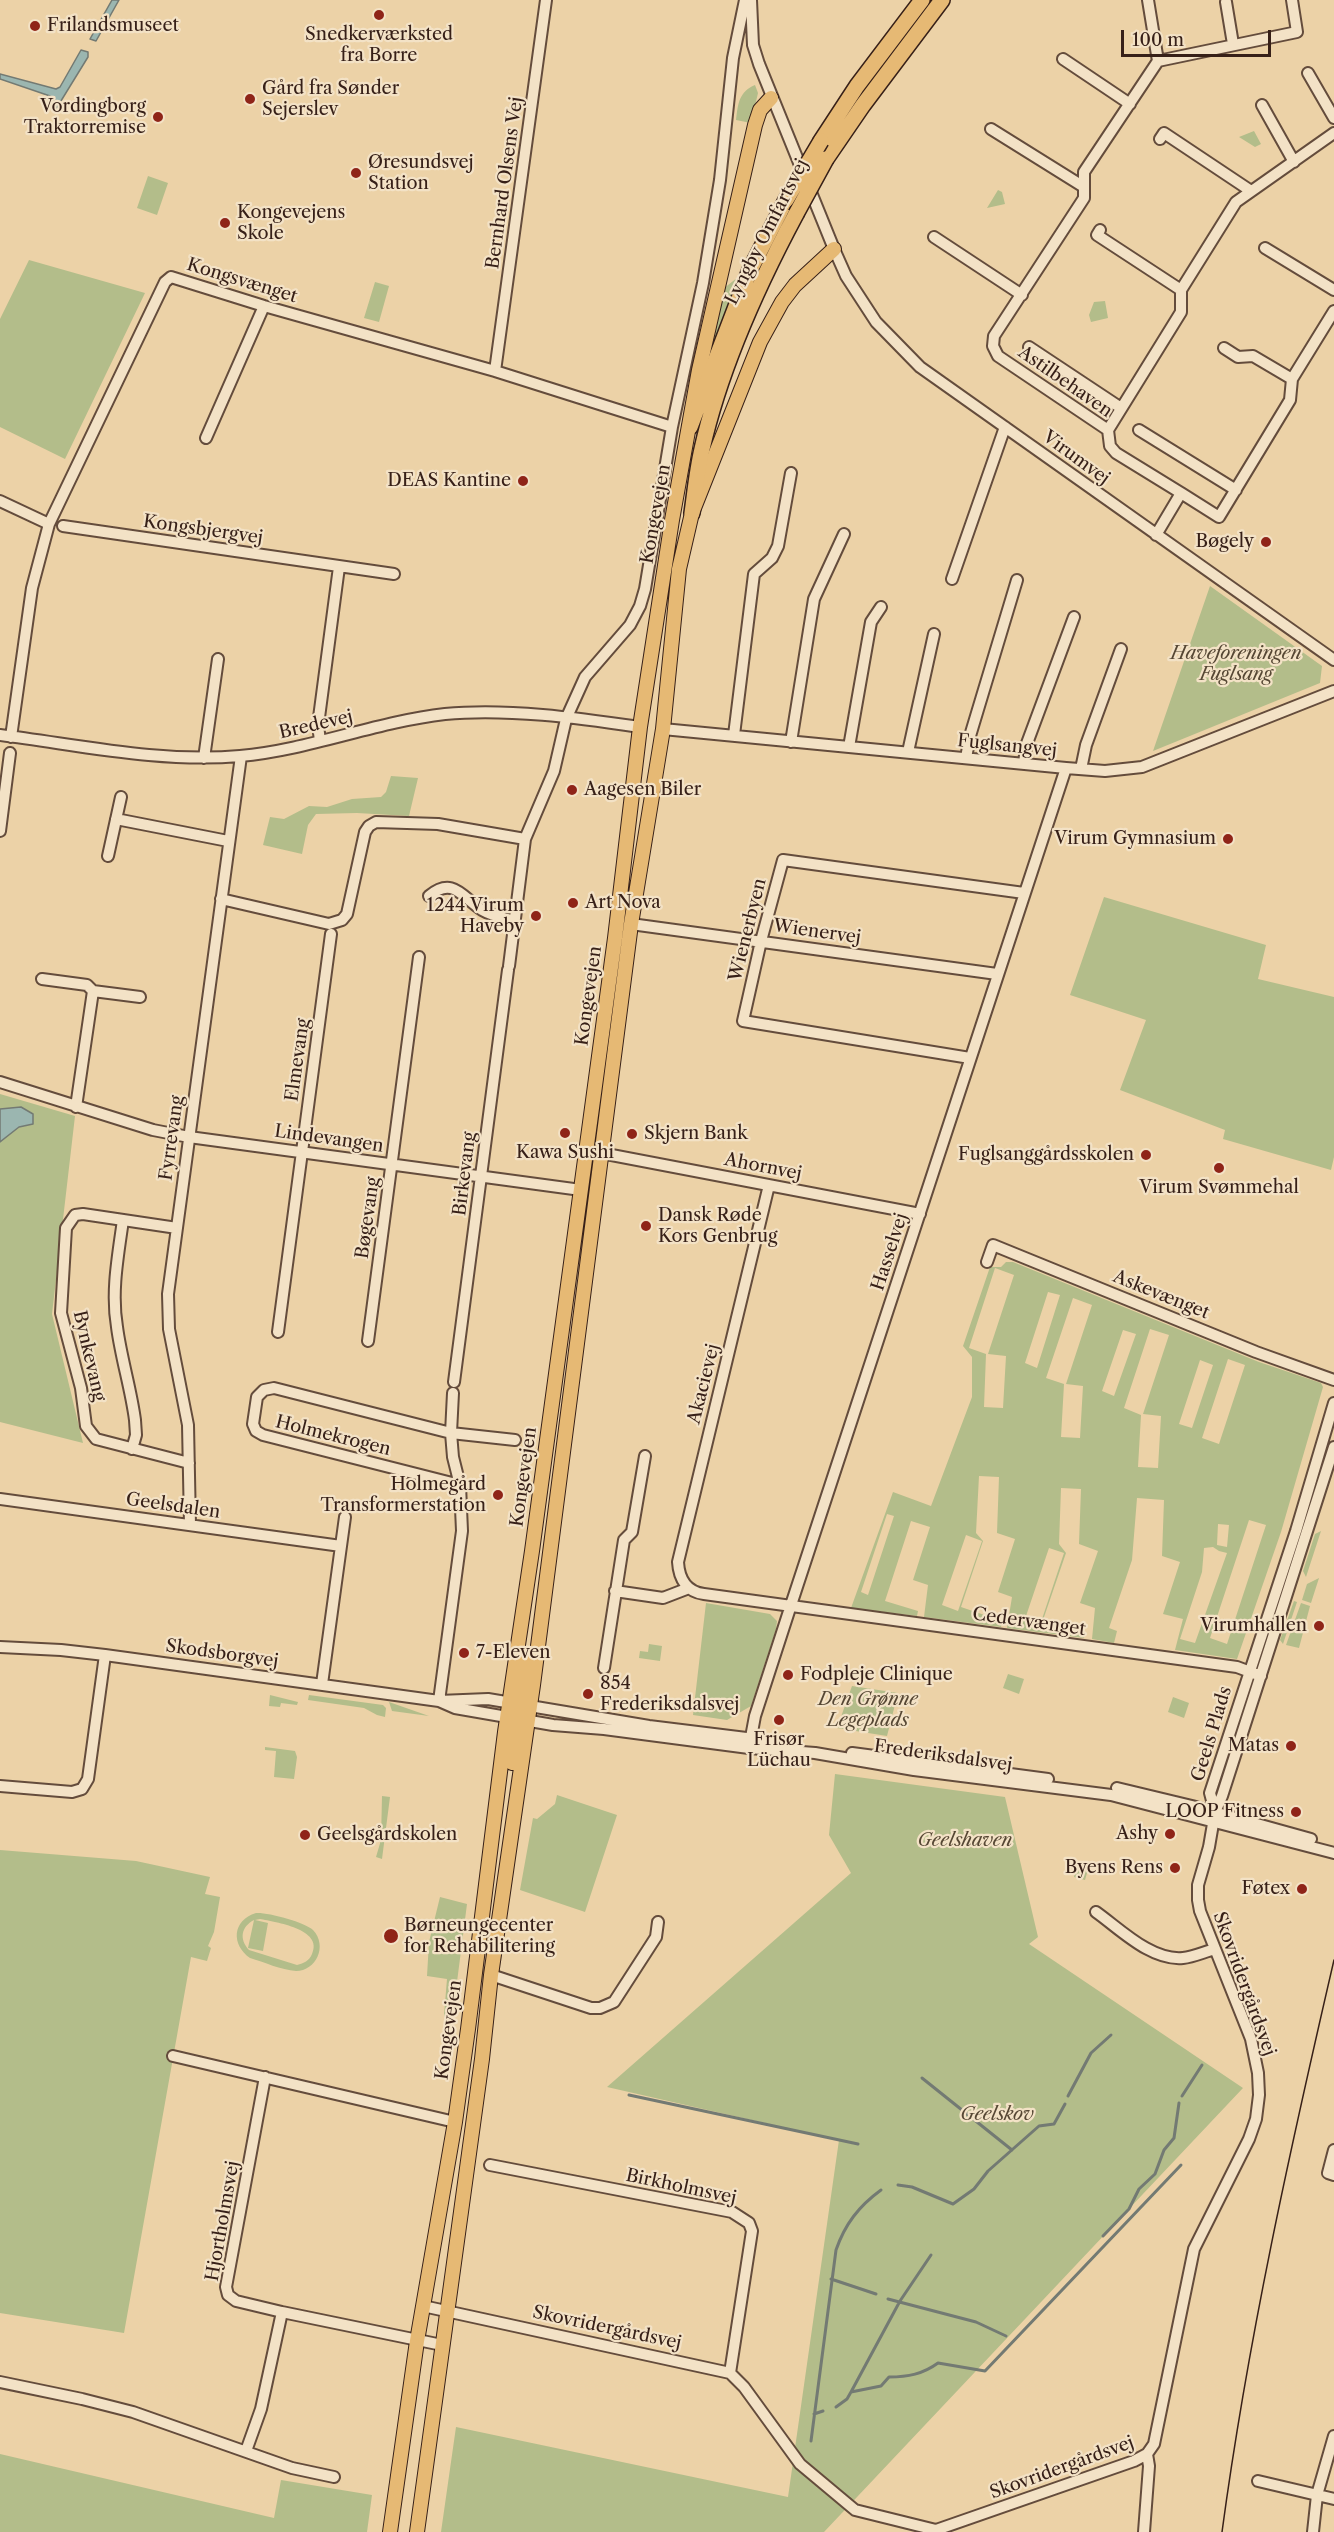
<!DOCTYPE html>
<html>
<head>
<meta charset="utf-8">
<style>
  body { margin:0 }
  #map { position:relative; width:1334px; height:2532px; overflow:hidden; background:#ecd2a7; font-family:"Libre Caslon Text",serif }
  canvas { display:block }
  .scale { position:absolute; left:1121px; top:30px; width:150px; height:27px; box-sizing:border-box; border:3px solid #372018; border-top:0; padding-left:8px; font-size:18px; line-height:21px; white-space:nowrap; color:#372018; -webkit-text-stroke:4px #f3e2c6; paint-order:stroke }
</style>
</head>
<body>
<div id="map">
<canvas width="1334" height="2532"></canvas>
<div class="scale">100 m</div>
</div>
<script>
const context = document.querySelector('canvas').getContext('2d');
context.lineJoin = 'round';
function fill(path, color) { context.fillStyle = color; context.fill(path, 'evenodd'); }
function stroke(path, color, width, dash) { context.strokeStyle = color; context.lineWidth = width; context.lineCap = dash ? 'butt' : 'round'; context.setLineDash(dash || []); context.stroke(path); }
function drawText(font, color, halo, rows, align = 'center') {
  context.font = font + ' "Libre Caslon Text",serif'; context.lineWidth = 4.5; context.setLineDash([]); context.textBaseline = 'middle'; context.strokeStyle = halo; context.fillStyle = color; for (const [text, x, y, turn = 0] of rows) {
    context.save(); context.translate(x, y); context.rotate((+turn || 0) * Math.PI / 180); context.textAlign = isNaN(turn) ? turn : align; if (halo) context.strokeText(text, 0, 0); context.fillText(text, 0, 0); context.restore();
  }
}
const green = new Path2D(`
  M 755,85 L 758,93 L 751,123 L 736,120 C 738,103 739,92 755,85 Z
  M 1254,131 L 1261,144 L 1255,147 L 1239,137 Z
  M 148,176 L 168,183 L 157,215 L 137,208 Z
  M 998,190 L 1002,192 L 1005,204 L 987,208 Z
  M 29,260 L 145,293 L 65,459 L 0,427 L 0,319 Z
  M 742,274 L 700,382 L 723,289 Z
  M 375,282 L 389,286 L 379,322 L 364,318 Z
  M 1105,301 L 1108,318 L 1091,322 L 1089,315 L 1094,302 Z
  M 1210,586 L 1322,666 L 1320,683 L 1153,751 Z
  M 391,776 L 418,778 L 409,816 L 357,813 L 316,814 L 308,825 L 302,854 L 263,845 L 270,817 L 284,819 L 309,806 L 327,807 L 352,799 L 381,797 L 386,792 Z
  M 1104,897 L 1266,945 L 1258,979 L 1334,997 L 1334,1157 L 1331,1170 L 1223,1139 L 1225,1130 L 1120,1090 L 1146,1020 L 1070,995 Z
  M 0,1094 L 75,1116 L 52,1314 L 83,1443 L 0,1422 Z
  M 1006,1262 L 1013,1262 L 1259,1362 L 1321,1383 L 1323,1387 L 1281,1532 L 1237,1659 L 1175,1650 L 1183,1619 L 1163,1614 L 1180,1562 L 1162,1556 L 1164,1500 L 1137,1498 L 1132,1560 L 1109,1628 L 1117,1631 L 1114,1643 L 1092,1639 L 1095,1608 L 1080,1603 L 1098,1551 L 1079,1544 L 1081,1489 L 1061,1488 L 1059,1544 L 1066,1553 L 1043,1620 L 1085,1632 L 1084,1638 L 1007,1628 L 1012,1597 L 998,1592 L 1015,1539 L 997,1533 L 999,1477 L 979,1476 L 976,1533 L 983,1541 L 961,1607 L 1002,1621 L 1001,1627 L 924,1617 L 928,1585 L 913,1580 L 930,1527 L 911,1521 L 885,1601 L 918,1611 L 917,1616 L 851,1608 L 893,1492 L 931,1506 L 972,1397 L 972,1357 L 963,1346 L 990,1267 L 1001,1267 ZM 995,1268 L 1014,1275 L 988,1354 L 1006,1356 L 1003,1408 L 984,1407 L 986,1354 L 969,1348 ZM 1048,1292 L 1060,1295 L 1037,1368 L 1025,1363 ZM 1073,1298 L 1092,1305 L 1066,1384 L 1083,1386 L 1080,1438 L 1061,1437 L 1064,1384 L 1046,1378 ZM 1150,1329 L 1169,1335 L 1143,1414 L 1161,1416 L 1158,1468 L 1138,1467 L 1141,1415 L 1124,1408 ZM 1123,1330 L 1136,1334 L 1114,1396 L 1102,1391 ZM 1228,1359 L 1245,1365 L 1219,1444 L 1202,1438 ZM 1200,1360 L 1213,1365 L 1192,1428 L 1179,1424 ZM 887,1514 L 894,1516 L 868,1595 L 861,1592 ZM 1249,1520 L 1266,1525 L 1227,1644 L 1210,1638 ZM 1218,1524 L 1229,1525 L 1227,1547 L 1217,1545 ZM 966,1535 L 982,1541 L 958,1611 L 942,1605 ZM 1213,1547 L 1219,1551 L 1227,1553 L 1195,1643 L 1180,1639 L 1202,1572 L 1204,1548 ZM 1049,1548 L 1064,1553 L 1041,1622 L 1026,1616 Z
  M 1321,1531 L 1306,1577 L 1303,1571 L 1315,1534 Z
  M 1319,1578 L 1311,1603 L 1302,1600 L 1307,1584 Z
  M 1294,1601 L 1297,1602 L 1283,1644 L 1280,1640 Z
  M 706,1603 L 770,1614 L 777,1621 L 776,1629 L 751,1706 L 727,1720 L 693,1715 Z
  M 1301,1603 L 1310,1606 L 1299,1648 L 1286,1645 Z
  M 649,1644 L 662,1646 L 660,1661 L 639,1658 L 640,1651 L 648,1652 Z
  M 1008,1674 L 1024,1679 L 1019,1694 L 1003,1688 Z
  M 852,1686 L 898,1693 L 887,1736 L 837,1728 Z
  M 270,1695 L 298,1702 L 297,1705 L 281,1703 L 280,1707 L 269,1706 Z
  M 309,1695 L 383,1705 L 386,1708 L 385,1717 L 377,1715 L 364,1708 L 308,1700 Z
  M 1173,1697 L 1189,1703 L 1184,1718 L 1168,1712 Z
  M 389,1702 L 429,1716 L 392,1711 Z
  M 265,1747 L 295,1751 L 297,1757 L 294,1779 L 274,1777 L 276,1751 L 265,1750 Z
  M 835,1774 L 1005,1797 L 1038,1937 L 1029,1944 L 1243,2088 L 824,2532 L 441,2532 L 456,2427 L 788,2497 L 839,2140 L 607,2087 L 851,1873 L 829,1835 Z
  M 557,1795 L 617,1815 L 585,1912 L 520,1890 L 533,1818 L 537,1819 L 555,1804 Z
  M 382,1796 L 390,1797 L 382,1859 L 376,1857 L 381,1840 Z
  M 0,1850 L 136,1861 L 210,1877 L 205,1894 L 220,1897 L 214,1932 L 208,1946 L 211,1948 L 207,1961 L 191,1957 L 124,2333 L 0,2313 Z
  M 1078,1863 L 1089,1866 L 1085,1880 L 1074,1877 Z
  M 440,1897 L 467,1904 L 452,2021 L 446,2020 L 444,2015 L 447,1979 L 427,1976 L 429,1942 Z
  M 256,1913 C 267,1912 305,1922 313,1930 C 328,1946 316,1971 296,1971 C 281,1970 264,1962 250,1958 C 231,1945 232,1920 256,1913 ZM 260,1919 C 275,1922 324,1929 312,1954 C 309,1961 304,1963 297,1965 L 249,1950 C 239,1939 241,1927 254,1920 L 248,1948 L 263,1951 L 268,1923 L 255,1920 Z
  M 0,2454 L 274,2518 L 281,2480 L 372,2495 L 367,2532 L 0,2532 Z`);
const water = new Path2D(`
  M 112,0 L 119,0 L 96,41 L 90,39 Z
  M 81,50 L 88,52 L 88,57 L 56,109 L 54,108 L 54,99 L 50,96 L 0,79 L 0,74 L 56,89 L 60,87 Z
  M 21,1107 L 33,1114 L 33,1124 L 19,1127 L 0,1142 L 0,1109 Z`);
const stream = new Path2D(`
  M 922,2078 L 1012,2150
  M 629,2095 L 858,2144
  M 1068,2096 L 1091,2053 L 1111,2035
  M 1182,2096 L 1202,2065
  M 898,2185 L 912,2187 L 953,2204 L 974,2189 L 988,2171 L 1039,2126 L 1054,2124 L 1065,2104
  M 1103,2236 L 1129,2209 L 1139,2189 L 1155,2174 L 1164,2150 L 1174,2138 L 1179,2103
  M 831,2279 L 876,2294
  M 888,2299 L 976,2322 L 1006,2336
  M 851,2392 L 900,2301 L 931,2255
  M 836,2407 L 847,2399 L 851,2392 L 881,2386 L 889,2377 C 908,2377 923,2374 938,2363 L 985,2371 L 1181,2165
  M 814,2414 L 823,2411
  M 811,2441 L 836,2250 C 845,2224 859,2206 881,2190`);
const minor = new Path2D(`
  M 751,0 L 753,45 L 759,64 L 834,249 L 846,276 L 876,322 L 920,367 L 1334,660
  M 1148,0 L 1158,61
  M 1226,2 L 1233,44
  M 1063,59 L 1130,104
  M 1308,73 L 1334,118
  M 1262,105 L 1294,162
  M 991,129 L 1084,187
  M 1160,139 L 1164,133 L 1251,191
  M 1100,230 L 1097,235 L 1181,290
  M 934,237 L 1022,295
  M 1265,248 L 1334,290
  M 1029,347 L 1121,408
  M 1224,348 L 1238,357 L 1253,356 L 1292,379
  M 495,371 L 546,0
  M 1108,430 L 1181,312 L 1181,290 L 1236,202 L 1334,133
  M 1139,430 L 1236,490
  M 206,438 L 264,306
  M 1181,493 L 1219,517 L 1290,400 L 1292,379 L 1334,311
  M 0,501 L 49,524
  M 63,526 L 394,574
  M 1156,535 L 1181,493 L 1116,453 L 1110,446 L 1108,430 L 998,356 L 993,346 L 994,336 L 1084,198 L 1084,172 L 1158,61 L 1297,32 L 1292,0
  M 952,579 L 1005,427
  M 663,729 L 1066,768 L 1105,771 L 1142,767 L 1334,691
  M 0,735 C 80,745 159,763 240,756 C 309,750 375,722 445,714 C 507,708 578,718 640,727
  M 734,735 L 754,574 L 772,558 L 778,546 L 791,473
  M 11,737 L 32,588 L 49,524 L 165,282 L 171,277 L 264,306 L 495,371 L 672,427
  M 320,741 L 318,725 L 339,567
  M 791,742 L 814,599 L 844,534
  M 849,747 L 871,622 L 881,607
  M 908,752 L 934,634
  M 204,758 L 218,659
  M 966,758 L 970,736 L 1017,580
  M 1024,764 L 1026,746 L 1074,617
  M 1081,769 L 1086,745 L 1121,649
  M 116,819 L 228,841
  M 0,831 L 10,753
  M 108,856 L 121,797
  M 429,896 C 453,876 462,897 482,910 C 492,916 504,918 515,921
  M 221,899 L 329,924 L 342,920 L 347,914 L 365,832 L 369,826 L 376,822 L 438,824 L 525,839
  M 631,924 L 997,974
  M 509,966 L 525,839 L 554,771 L 566,719 L 585,677 L 630,625 L 640,606 L 645,589 L 672,427 L 703,283 L 720,180 L 733,58 L 745,0
  M 42,979 L 87,985 L 93,991 L 140,997
  M 970,1058 L 743,1021 L 761,941 L 783,860 L 1024,893
  M 0,1082 L 153,1130 L 189,1137 L 581,1190
  M 76,1107 L 93,991
  M 601,1153 L 920,1214
  M 769,1185 L 678,1562 C 679,1579 687,1592 704,1594 L 1237,1667 L 1261,1676
  M 123,1220 C 118,1256 111,1292 117,1327 C 121,1358 131,1389 135,1420 L 136,1435 L 132,1449
  M 177,1228 L 83,1214 L 75,1215 L 66,1228 L 61,1313 L 81,1388 L 86,1426 L 96,1439 L 189,1463
  M 987,1262 L 993,1245 L 1256,1352 L 1334,1380
  M 278,1332 L 331,934
  M 368,1341 L 419,957
  M 454,1382 L 508,970
  M 460,1485 L 263,1435 L 256,1431 L 253,1424 L 257,1397 L 264,1390 L 274,1388 L 451,1433 L 515,1440
  M 0,1499 L 341,1546
  M 190,1525 L 188,1425 L 169,1329 L 168,1294 L 241,756
  M 615,1591 L 663,1598 L 689,1588
  M 0,1647 L 61,1650 L 105,1655 L 439,1701 L 455,1708 L 553,1725 L 604,1729 L 749,1748 L 815,1753 L 914,1770 L 1111,1795 L 1334,1853
  M 604,1668 L 624,1540 L 632,1532 L 645,1456
  M 322,1684 L 345,1517
  M 439,1701 L 488,1699 L 649,1726 L 795,1744
  M 439,1701 L 462,1531 L 460,1485 L 453,1457 L 451,1433 L 453,1393
  M 749,1748 L 755,1716 L 791,1605 L 1066,768
  M 852,1753 L 1048,1779
  M 0,1786 L 72,1792 L 82,1789 L 88,1779 L 105,1655
  M 1117,1788 L 1192,1806 L 1311,1839
  M 1215,1812 L 1210,1793 L 1296,1531 L 1334,1403
  M 1096,1912 C 1120,1929 1151,1961 1183,1958 C 1193,1957 1204,1952 1215,1949
  M 491,1975 L 591,2008 L 600,2008 L 614,2002 L 656,1937 L 658,1922
  M 173,2056 L 455,2122
  M 265,2077 L 226,2287 L 228,2295 L 236,2301 L 282,2312 L 442,2345
  M 1334,2150 L 1328,2173 L 1334,2175
  M 490,2165 L 732,2212 L 749,2223 L 752,2231 L 730,2373
  M 423,2306 L 730,2373 L 744,2387 L 800,2464 L 855,2510 L 936,2530 L 1134,2461 L 1147,2454 L 1154,2444 L 1194,2249 L 1249,2139 L 1256,2119 L 1259,2095 L 1258,2073 L 1251,2039 L 1200,1911 L 1198,1900 L 1198,1885 L 1209,1847 L 1215,1812 L 1222,1796 L 1334,1447
  M 0,2382 L 82,2399 L 133,2412 L 292,2468 L 334,2477
  M 246,2451 L 261,2409 L 282,2312
  M 1258,2481 L 1334,2499
  M 1144,2532 L 1149,2466 L 1147,2454
  M 1313,2532 L 1317,2495 L 1334,2436`);
const major = new Path2D(`
  M 509,1703 C 525,1714 514,1746 512,1763
  M 523,1716 L 520,1705 L 523,1655
  M 390,2532 L 417,2341 L 455,2122 L 468,2029 L 505,1732 L 532,1551 L 615,938 L 640,727 L 672,520 L 699,370 L 755,125 L 760,110 L 771,98
  M 417,2532 L 482,2059 L 491,1975 L 533,1685 L 631,924 L 663,729 L 679,569 L 692,513 L 760,342 L 782,302 L 795,285 L 834,249`);
const highway = new Path2D(`
  M 821,141 L 857,86 L 922,0
  M 826,159 L 863,105 L 942,0
  M 690,427 L 750,270 L 786,200
  M 692,513 C 695,492 697,470 702,449 C 720,368 757,287 796,214`);
const tram = new Path2D(`
  M 1222,2532 C 1248,2339 1290,2150 1334,1960`);
const highwayBridge = new Path2D(`
  M 786,200 L 821,141
  M 796,214 L 826,159`);
const markers = [
  [379,15,6,"#8f2418"],
  [35,26,6,"#8f2418"],
  [250,99,6,"#8f2418"],
  [158,117,6,"#8f2418"],
  [356,173,6,"#8f2418"],
  [225,223,6,"#8f2418"],
  [523,481,6,"#8f2418"],
  [1266,542,6,"#8f2418"],
  [572,790,6,"#8f2418"],
  [1228,839,6,"#8f2418"],
  [573,903,6,"#8f2418"],
  [536,916,6,"#8f2418"],
  [565,1133,6,"#8f2418"],
  [632,1134,6,"#8f2418"],
  [1146,1155,6,"#8f2418"],
  [1219,1168,6,"#8f2418"],
  [646,1226,6,"#8f2418"],
  [498,1495,6,"#8f2418"],
  [1319,1626,6,"#8f2418"],
  [464,1653,6,"#8f2418"],
  [788,1675,6,"#8f2418"],
  [588,1694,6,"#8f2418"],
  [779,1720,6,"#8f2418"],
  [1291,1746,6,"#8f2418"],
  [1296,1812,6,"#8f2418"],
  [1170,1834,6,"#8f2418"],
  [305,1835,6,"#8f2418"],
  [1175,1868,6,"#8f2418"],
  [1302,1889,6,"#8f2418"],
  [391,1936,8,"#8f2418"]
];
const poiNames = [
  ["Frilandsmuseet",47,26],
  ["Snedkerværksted",379,35,"center"],
  ["fra Borre",379,56,"center"],
  ["Gård fra Sønder",262,89],
  ["Sejerslev",262,110],
  ["Vordingborg",146,107,"right"],
  ["Traktorremise",146,128,"right"],
  ["Øresundsvej",368,163],
  ["Station",368,184],
  ["Kongevejens",237,213],
  ["Skole",237,234],
  ["DEAS Kantine",511,481,"right"],
  ["Bøgely",1254,542,"right"],
  ["Aagesen Biler",584,790],
  ["Virum Gymnasium",1216,839,"right"],
  ["Art Nova",585,903],
  ["1244 Virum",524,906,"right"],
  ["Haveby",524,927,"right"],
  ["Skjern Bank",644,1134],
  ["Kawa Sushi",565,1153,"center"],
  ["Fuglsanggårdsskolen",1134,1155,"right"],
  ["Virum Svømmehal",1219,1188,"center"],
  ["Dansk Røde",658,1216],
  ["Kors Genbrug",658,1237],
  ["Holmegård",486,1485,"right"],
  ["Transformerstation",486,1506,"right"],
  ["Virumhallen",1307,1626,"right"],
  ["7-Eleven",476,1653],
  ["Fodpleje Clinique",800,1675],
  ["854",600,1684],
  ["Frederiksdalsvej",600,1705],
  ["Frisør",779,1740,"center"],
  ["Lüchau",779,1761,"center"],
  ["Matas",1279,1746,"right"],
  ["LOOP Fitness",1284,1812,"right"],
  ["Ashy",1158,1834,"right"],
  ["Geelsgårdskolen",317,1835],
  ["Byens Rens",1163,1868,"right"],
  ["Føtex",1290,1889,"right"],
  ["Børneungecenter",404,1926],
  ["for Rehabilitering",404,1947]
];
const streetNames = [
  ["Bernhard Olsens Vej",505,183,-82],
  ["Lyngby Omfartsvej",767,232,-63],
  ["Kongsvænget",242,281,17],
  ["Astilbehaven",1065,382,35],
  ["Virumvej",1076,458,36],
  ["Kongevejen",656,514,-80],
  ["Kongsbjergvej",203,530,8],
  ["Bredevej",316,725,-13],
  ["Fuglsangvej",1007,746,6],
  ["Wienerbyen",748,930,-76],
  ["Wienervej",817,932,8],
  ["Kongevejen",589,996,-82],
  ["Elmevang",298,1060,-82],
  ["Fyrrevang",172,1138,-82],
  ["Lindevangen",329,1139,8],
  ["Ahornvej",763,1167,11],
  ["Birkevang",465,1174,-83],
  ["Bøgevang",368,1218,-82],
  ["Hasselvej",890,1252,-72],
  ["Askevænget",1161,1295,22],
  ["Bynkevang",89,1356,77],
  ["Akacievej",704,1384,-76],
  ["Holmekrogen",333,1436,14],
  ["Kongevejen",524,1477,-82],
  ["Geelsdalen",173,1506,8],
  ["Cedervænget",1029,1622,8],
  ["Skodsborgvej",222,1654,8],
  ["Geels Plads",1212,1734,-73],
  ["Frederiksdalsvej",943,1756,8],
  ["Skovridergårdsvej",1244,1984,70],
  ["Kongevejen",449,2030,-82],
  ["Birkholmsvej",681,2187,12],
  ["Hjortholmsvej",223,2221,-80],
  ["Skovridergårdsvej",607,2328,12],
  ["Skovridergårdsvej",1062,2468,-20]
];
const parkNames = [
  ["Haveforeningen",1236,654],
  ["Fuglsang",1236,675],
  ["Den Grønne",868,1700],
  ["Legeplads",868,1721],
  ["Geelshaven",965,1841],
  ["Geelskov",997,2115]
];
fill(green, '#b3bd8a');
fill(water, '#9bb6b0');
stroke(water, '#737a73', 1.5);
stroke(stream, '#737a73', 3);
stroke(minor, '#644c3c', 14);
stroke(major, '#372018', 16);
stroke(highway, '#372018', 18);
stroke(minor, '#f3e2c6', 10);
stroke(major, '#e6b974', 14);
stroke(highway, '#e6b974', 15);
stroke(tram, '#372018', 1.5);
stroke(highwayBridge, '#372018', 18, []);
stroke(highwayBridge, '#e6b974', 15);
for (const [x, y, r, color] of markers) { const dot = new Path2D(); dot.arc(x, y, r, 0, 2 * Math.PI); context.fillStyle = color; context.fill(dot); stroke(dot, '#f3e2c6', 2); }
drawText('18px', '#372018', '#f3e2c6', poiNames, 'left');
drawText('18px', '#372018', '#f3e2c6', streetNames);
drawText('italic 18px', '#564734', '#f3e2c6', parkNames);
</script>
</body>
</html>
